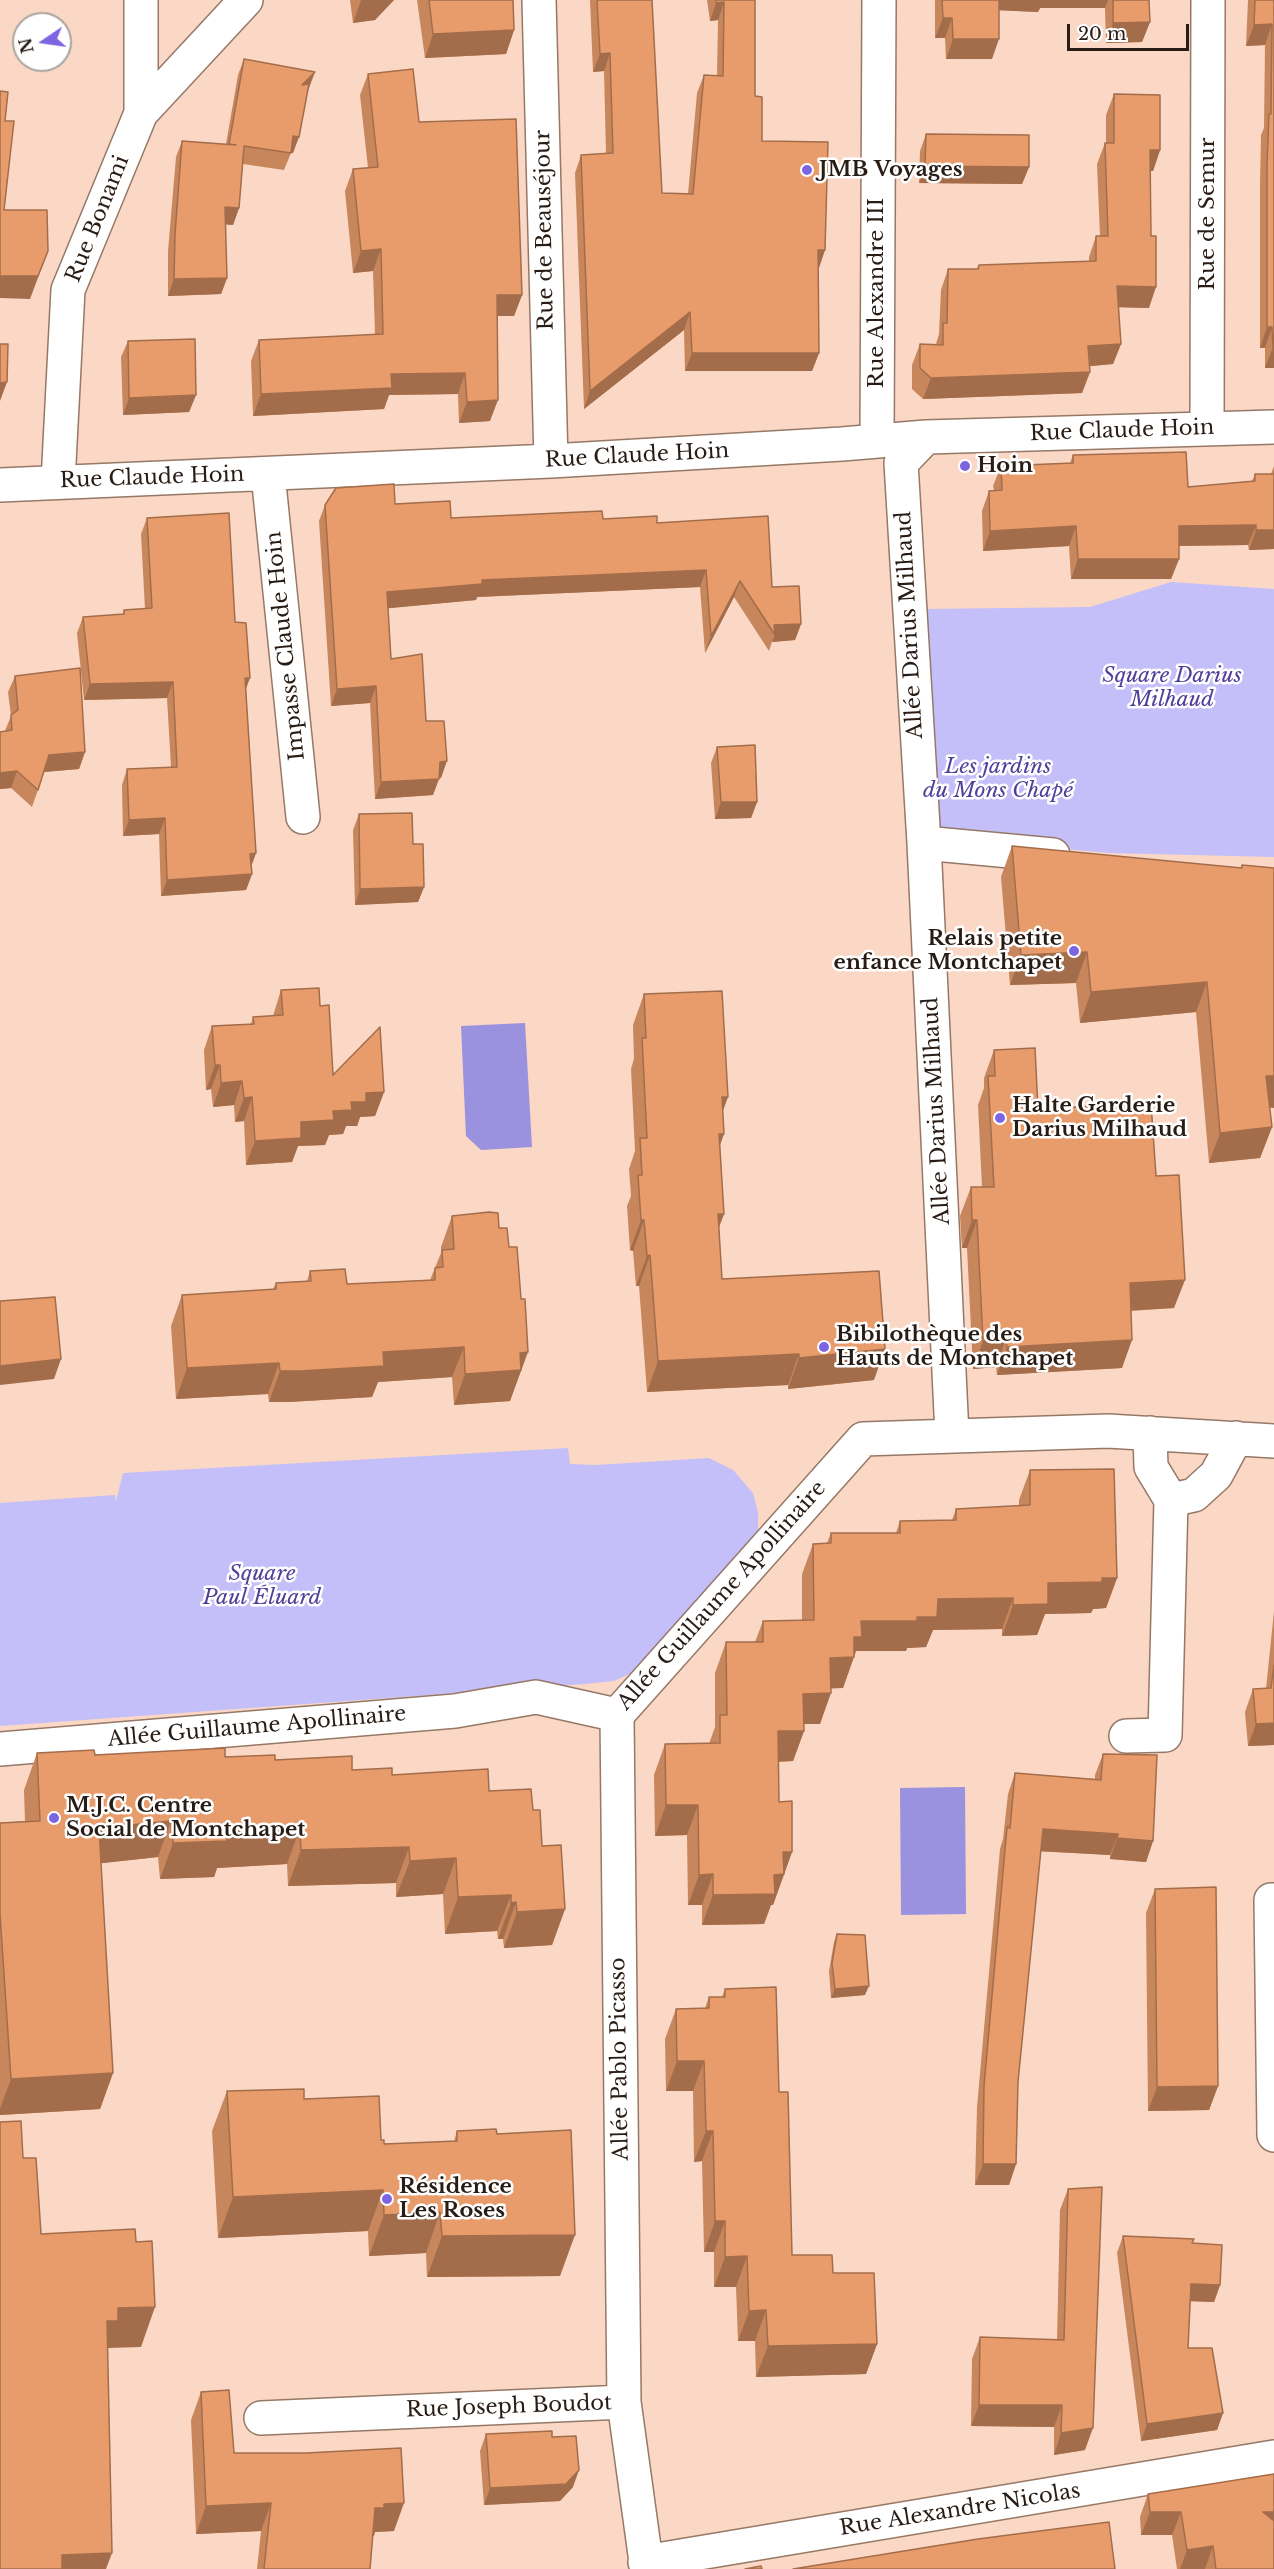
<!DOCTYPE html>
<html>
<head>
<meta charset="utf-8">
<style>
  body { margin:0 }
  #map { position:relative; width:1274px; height:2569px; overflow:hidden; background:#fad8c5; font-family:"Libre Baskerville",serif }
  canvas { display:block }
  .north { position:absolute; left:12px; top:12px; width:60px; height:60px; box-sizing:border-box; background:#fff; border:2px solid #a9a4a1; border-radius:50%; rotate:257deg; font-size:16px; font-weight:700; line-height:24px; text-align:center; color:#281c15 }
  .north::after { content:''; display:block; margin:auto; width:21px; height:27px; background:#7d64e0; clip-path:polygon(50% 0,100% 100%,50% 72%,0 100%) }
  .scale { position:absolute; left:1067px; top:24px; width:122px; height:27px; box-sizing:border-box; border:3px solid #281c15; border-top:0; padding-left:8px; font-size:18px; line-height:21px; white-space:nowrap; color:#281c15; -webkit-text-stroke:4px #fff; paint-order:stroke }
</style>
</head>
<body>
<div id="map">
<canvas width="1274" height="2569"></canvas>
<div class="north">N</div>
<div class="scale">20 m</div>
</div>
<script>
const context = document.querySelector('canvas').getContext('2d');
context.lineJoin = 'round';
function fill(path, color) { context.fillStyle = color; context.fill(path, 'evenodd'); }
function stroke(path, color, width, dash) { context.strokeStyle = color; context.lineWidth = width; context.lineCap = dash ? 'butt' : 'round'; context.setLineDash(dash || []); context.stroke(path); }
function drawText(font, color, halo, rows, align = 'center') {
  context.font = font + ' "Libre Baskerville",serif'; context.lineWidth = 5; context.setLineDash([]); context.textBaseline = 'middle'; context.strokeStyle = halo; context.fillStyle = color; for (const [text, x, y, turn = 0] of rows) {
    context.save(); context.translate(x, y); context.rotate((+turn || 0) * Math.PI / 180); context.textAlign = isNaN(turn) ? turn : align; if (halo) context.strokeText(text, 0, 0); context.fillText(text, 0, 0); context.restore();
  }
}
const green = new Path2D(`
  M 1171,582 L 1274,589 L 1274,857 L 1108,853 L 938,837 L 931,669 L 925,609 L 1090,607 Z
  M 568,1448 L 570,1464 L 596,1465 L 709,1458 L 733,1470 L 753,1493 L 758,1513 L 758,1537 L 645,1667 L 614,1681 L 584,1684 L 0,1726 L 0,1503 L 115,1495 L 116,1501 L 123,1473 Z`);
const water = new Path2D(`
  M 525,1023 L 532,1147 L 481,1150 L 466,1136 L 461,1026 Z
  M 965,1787 L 966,1914 L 901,1915 L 900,1788 Z`);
const minor = new Path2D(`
  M 539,0 L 551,461
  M 141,113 L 141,0
  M 1207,428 L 1208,0
  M 926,437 L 901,463 L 924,843 L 952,1435
  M 877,441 L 879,0
  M 268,474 L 303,817
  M 58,482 L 68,290 L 141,113 L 246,0
  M 0,485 L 551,461 L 842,444 L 926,437 L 1274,427
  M 924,843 L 1053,855
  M 1171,1500 L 1194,1495 L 1216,1475 L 1236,1438
  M 617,1715 L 624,2402 L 647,2569
  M 617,1715 L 863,1439 L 1108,1431 L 1274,1441
  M 1126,1736 L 1165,1735 L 1171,1500 L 1151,1467 L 1150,1433
  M 0,1749 L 455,1711 L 536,1697 L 617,1715
  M 1274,1900 L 1271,1900 L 1274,2135
  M 261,2418 L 624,2402
  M 645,2562 L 1274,2457`);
const wall = new Path2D(`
  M 350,0 L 394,0 L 375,20 L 353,23 Z
  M 417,0 L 513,0 L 514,30 L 506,54 L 425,58 Z
  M 590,0 L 652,0 L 662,193 L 688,194 L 697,93 L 704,75 L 717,76 L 718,20 L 710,21 L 707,0 L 755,0 L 755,96 L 762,141 L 825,250 L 818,268 L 819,353 L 812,371 L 685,371 L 684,330 L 584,409 L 575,173 L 581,155 L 606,154 L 604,71 L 593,72 Z
  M 935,0 L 1149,0 L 1150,22 L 1142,42 L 1106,43 L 1105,8 L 1040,8 L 1038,12 L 999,10 L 992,59 L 946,59 L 945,38 L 935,38 Z
  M 1248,0 L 1274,0 L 1274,368 L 1265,368 L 1265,348 L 1260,348 L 1260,186 L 1261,135 L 1264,128 L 1265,45 L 1246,46 Z
  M 244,59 L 309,88 L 308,90 L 293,153 L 291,153 L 284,170 L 243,164 L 239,208 L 233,225 L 225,224 L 227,278 L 221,294 L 168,296 L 168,251 L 176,157 L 182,141 L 226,144 L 238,75 Z
  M 368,74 L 419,122 L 522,295 L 514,316 L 498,316 L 490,421 L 459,423 L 458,394 L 389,395 L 384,409 L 253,416 L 251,361 L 259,340 L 375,335 L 373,271 L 353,273 L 345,191 L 353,169 L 368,168 L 360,95 Z
  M 1114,94 L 1160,150 L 1153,171 L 1150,171 L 1149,308 L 1118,307 L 1121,344 L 1113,364 L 1090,366 L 1090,372 L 1082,393 L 923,399 L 912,389 L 912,365 L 920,344 L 936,344 L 939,334 L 941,290 L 948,269 L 977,269 L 979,265 L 1089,261 L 1089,257 L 1096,236 L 1100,236 L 1097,164 L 1105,143 L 1106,143 L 1106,115 Z
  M 926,134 L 1029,167 L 1022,184 L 919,183 L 920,151 Z
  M 128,341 L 196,395 L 189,412 L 123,415 L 121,357 Z
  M 1073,455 L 1188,487 L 1252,481 L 1255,474 L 1271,474 L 1274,466 L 1274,549 L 1249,550 L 1248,545 L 1179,546 L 1179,559 L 1171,579 L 1071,579 L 1069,546 L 983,551 L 982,511 L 989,491 L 994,490 L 993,486 L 1001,466 L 1070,463 Z
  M 395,504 L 451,518 L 603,519 L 657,523 L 772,587 L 801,624 L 795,640 L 772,642 L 769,651 L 734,597 L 705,653 L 700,587 L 477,597 L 476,600 L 388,608 L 391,659 L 426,721 L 441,778 L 439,778 L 433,795 L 375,799 L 370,703 L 331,706 L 319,521 L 325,505 Z
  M 147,518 L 235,622 L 246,690 L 256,853 L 251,867 L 252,874 L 246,890 L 161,896 L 159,834 L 123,836 L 122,785 L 127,769 L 171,767 L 167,698 L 84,700 L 77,633 L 83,617 L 123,614 L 124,610 L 145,609 L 141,534 Z
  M 15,676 L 85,752 L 79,769 L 44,772 L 32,807 L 11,788 L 0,789 L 0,732 L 5,731 L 11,716 L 8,692 Z
  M 717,747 L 757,802 L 751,818 L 715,819 L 711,763 Z
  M 359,814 L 413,844 L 424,887 L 418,902 L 355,905 L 353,830 Z
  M 1012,846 L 1240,868 L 1242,865 L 1272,1127 L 1260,1158 L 1209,1163 L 1196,1012 L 1080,1023 L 1076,983 L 1010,985 L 1001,877 Z
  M 281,990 L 320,1006 L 333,1075 L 384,1092 L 375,1116 L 360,1117 L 357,1126 L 346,1126 L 343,1134 L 329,1135 L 325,1145 L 298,1146 L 292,1162 L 246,1165 L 244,1121 L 235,1122 L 234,1105 L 213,1107 L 211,1089 L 206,1090 L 204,1050 L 212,1026 L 251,1024 L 253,1017 L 273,1016 Z
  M 644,994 L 722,1111 L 720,1145 L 724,1214 L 719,1227 L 722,1279 L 874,1380 L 788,1389 L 788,1385 L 647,1392 L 639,1286 L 636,1286 L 633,1251 L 630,1250 L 627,1206 L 631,1196 L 629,1169 L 635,1151 L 631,1069 L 634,1059 L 633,1025 Z
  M 994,1050 L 1038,1109 L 1156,1176 L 1174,1308 L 1131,1311 L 1122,1368 L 997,1375 L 996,1367 L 973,1369 L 967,1248 L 962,1248 L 960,1216 L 971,1187 L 982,1187 L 978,1105 L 984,1088 L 984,1078 Z
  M 452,1216 L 499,1228 L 517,1383 L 516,1383 L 510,1401 L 454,1405 L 452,1377 L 378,1382 L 372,1397 L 289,1402 L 269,1402 L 268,1394 L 176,1399 L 171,1326 L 182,1295 L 273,1289 L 276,1283 L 307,1281 L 310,1271 L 347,1284 L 430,1280 L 441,1253 L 441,1247 Z
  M 1030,1470 L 1117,1578 L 1106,1608 L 1093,1609 L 1091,1613 L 1045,1614 L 1037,1635 L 1002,1636 L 1002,1629 L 933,1630 L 926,1647 L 907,1648 L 906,1651 L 856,1651 L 843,1688 L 831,1688 L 820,1724 L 804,1724 L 804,1731 L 793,1761 L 778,1762 L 779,1802 L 792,1852 L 773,1905 L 771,1905 L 764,1924 L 702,1925 L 702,1905 L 688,1905 L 687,1835 L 655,1836 L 654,1775 L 665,1744 L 709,1744 L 715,1727 L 715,1673 L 726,1642 L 755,1642 L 763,1621 L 802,1620 L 802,1574 L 813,1544 L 827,1543 L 831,1533 L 896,1533 L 900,1521 L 952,1520 L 956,1509 L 1019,1506 L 1019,1500 Z
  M 1274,1611 L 1274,1745 L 1248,1746 L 1245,1712 L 1253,1689 L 1266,1689 Z
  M 37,1753 L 225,1757 L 275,1760 L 392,1775 L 489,1791 L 533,1810 L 542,1846 L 565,1909 L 552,1945 L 504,1948 L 503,1939 L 498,1939 L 497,1931 L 445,1934 L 443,1894 L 396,1897 L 396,1883 L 288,1886 L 287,1864 L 217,1868 L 214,1877 L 160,1879 L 158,1857 L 101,1863 L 113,2073 L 100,2109 L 0,2115 L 0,1823 L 25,1821 L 24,1790 Z
  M 1103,1754 L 1153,1841 L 1146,1862 L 1110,1859 L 1110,1855 L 1041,1851 L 1018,2082 L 1016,2164 L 1009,2185 L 975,2185 L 977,2107 L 1000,1849 L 1003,1839 L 1008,1794 L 1015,1773 L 1095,1779 L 1095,1775 Z
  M 1155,1889 L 1218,2086 L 1209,2110 L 1148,2111 L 1146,1913 Z
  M 837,1934 L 865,1995 L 831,1998 L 829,1971 L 834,1942 Z
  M 725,1989 L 779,2092 L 792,2255 L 833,2273 L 877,2344 L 866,2374 L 756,2377 L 755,2341 L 738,2341 L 736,2287 L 714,2287 L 714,2252 L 704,2252 L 702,2161 L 694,2162 L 693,2091 L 666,2091 L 665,2039 L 676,2009 L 705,2008 L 709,1997 L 722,1997 Z
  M 227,2091 L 304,2099 L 381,2140 L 384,2144 L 454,2141 L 457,2131 L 497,2134 L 560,2276 L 427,2277 L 426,2253 L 369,2256 L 368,2231 L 218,2238 L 212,2131 Z
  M 1068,2189 L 1085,2450 L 1054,2455 L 1054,2427 L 971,2426 L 972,2359 L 980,2337 L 1057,2340 L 1060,2210 Z
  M 1123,2236 L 1192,2243 L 1220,2285 L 1214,2302 L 1190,2301 L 1188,2348 L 1223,2413 L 1217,2430 L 1141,2441 L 1117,2253 Z
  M 201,2392 L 234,2453 L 394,2531 L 375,2532 L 373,2536 L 370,2569 L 257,2569 L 261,2531 L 196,2534 L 191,2420 Z
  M 486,2434 L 552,2437 L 573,2487 L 560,2501 L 484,2505 L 480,2451 Z
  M 1274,2474 L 1274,2569 L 1177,2569 L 1172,2535 L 1141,2535 L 1140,2517 L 1148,2494 Z`);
const shadedWall = new Path2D(`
  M 361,0 L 394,0 L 375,20 L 353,23 Z
  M 995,0 L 1108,0 L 1105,8 L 1040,8 L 1038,12 L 992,10 Z
  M 724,2 L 718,20 L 710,21 L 716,3 Z
  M 943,18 L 952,18 L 945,38 L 935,38 Z
  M 1150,22 L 1142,42 L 1106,43 L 1113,23 Z
  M 1272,24 L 1265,45 L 1246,46 L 1254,25 Z
  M 514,30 L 506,54 L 425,58 L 433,34 Z
  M 953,39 L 999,39 L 992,59 L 946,59 Z
  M 610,53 L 604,71 L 593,72 L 600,54 Z
  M 315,72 L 309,88 L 296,102 L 302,85 Z
  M 293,136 L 299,137 L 293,153 L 287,153 Z
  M 1150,150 L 1160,150 L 1153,171 L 1142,171 Z
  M 925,166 L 1029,167 L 1022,184 L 919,183 Z
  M 225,207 L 239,208 L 233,225 L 219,224 Z
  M 381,249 L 373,271 L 353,273 L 361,251 Z
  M 818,250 L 825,250 L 819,268 L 812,268 Z
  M 48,251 L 30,299 L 0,298 L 0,276 Z
  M 227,278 L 221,294 L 168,296 L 174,279 Z
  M 1117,286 L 1156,287 L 1149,308 L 1109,307 Z
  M 497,295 L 522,295 L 514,316 L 490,316 Z
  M 690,312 L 684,330 L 584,409 L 590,391 Z
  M 1267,327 L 1272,327 L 1265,348 L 1260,348 Z
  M 1121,344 L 1113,364 L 1081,367 L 1088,346 Z
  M 1273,347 L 1274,347 L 1274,368 L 1265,368 Z
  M 692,353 L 819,353 L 812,371 L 685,371 Z
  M 1090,372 L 1082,393 L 923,399 L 931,378 Z
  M 465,373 L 458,394 L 389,395 L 384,409 L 253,416 L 261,394 L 391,374 Z
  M 7,382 L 0,401 L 0,383 Z
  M 196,395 L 189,412 L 123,415 L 129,398 Z
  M 498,400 L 490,421 L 459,423 L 467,402 Z
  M 1256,525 L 1248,545 L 1172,546 L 1179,526 Z
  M 1076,526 L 1069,546 L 983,551 L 990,531 Z
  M 1256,530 L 1274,530 L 1274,549 L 1249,550 Z
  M 1078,559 L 1179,559 L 1171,579 L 1071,579 Z
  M 706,570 L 700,587 L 477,597 L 476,600 L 381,609 L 387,592 L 482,580 Z
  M 740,581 L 734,597 L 705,653 L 711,636 Z
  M 801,624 L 795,640 L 772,642 L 775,635 L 774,625 Z
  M 245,678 L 250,678 L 244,694 Z
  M 173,682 L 167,698 L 84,700 L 90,684 Z
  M 376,686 L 370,703 L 331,706 L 337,689 Z
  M 85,752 L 79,769 L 43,772 L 49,755 Z
  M 447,761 L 441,778 L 434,779 L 440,762 Z
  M 17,771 L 11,788 L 0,789 L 0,773 Z
  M 439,779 L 433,795 L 375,799 L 381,782 Z
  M 721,802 L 757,802 L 751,818 L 715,819 Z
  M 165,818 L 159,834 L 123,836 L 129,820 Z
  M 256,853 L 250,869 L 250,854 Z
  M 252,874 L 246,890 L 161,896 L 167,880 Z
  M 424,887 L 418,902 L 355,905 L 360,889 Z
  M 1087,952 L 1076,983 L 1010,985 L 1021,955 Z
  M 1207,982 L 1196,1012 L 1080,1023 L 1091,992 Z
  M 215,1065 L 220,1065 L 211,1089 L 206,1090 Z
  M 1266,1076 L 1274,1076 L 1274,1108 L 1255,1106 Z
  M 242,1081 L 234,1105 L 213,1107 L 221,1083 Z
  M 384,1092 L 375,1116 L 360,1117 L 357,1126 L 346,1126 L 343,1134 L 329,1135 L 325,1145 L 298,1146 L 292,1162 L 246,1165 L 255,1141 L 301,1122 L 333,1111 L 366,1093 Z
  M 252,1097 L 244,1121 L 235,1122 L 244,1098 Z
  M 722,1097 L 728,1097 L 717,1127 Z
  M 1272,1127 L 1260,1158 L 1209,1163 L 1220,1133 Z
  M 719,1134 L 724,1134 L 713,1165 Z
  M 718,1214 L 724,1214 L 712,1245 Z
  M 641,1220 L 644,1220 L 633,1251 L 630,1250 Z
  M 972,1220 L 977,1220 L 967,1248 L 962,1248 Z
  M 650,1255 L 639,1286 L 636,1286 L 647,1256 Z
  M 1185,1280 L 1174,1308 L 1120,1311 L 1130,1283 Z
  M 1006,1339 L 996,1367 L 973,1369 L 983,1341 Z
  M 1132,1340 L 1122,1368 L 997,1375 L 1007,1347 Z
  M 464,1347 L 452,1377 L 378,1382 L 372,1397 L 289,1402 L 269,1402 L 280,1371 L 383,1352 Z
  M 885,1349 L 874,1380 L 788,1389 L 799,1358 Z
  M 528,1352 L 510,1401 L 454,1405 L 465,1374 L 520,1353 Z
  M 799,1354 L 788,1385 L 647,1392 L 658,1361 Z
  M 61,1359 L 54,1379 L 0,1385 L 0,1366 Z
  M 279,1363 L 268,1394 L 176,1399 L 187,1368 Z
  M 1102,1578 L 1117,1578 L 1106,1608 L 1093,1609 L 1091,1613 L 1045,1614 L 1037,1635 L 1002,1636 L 1013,1605 L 1048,1583 Z
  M 1013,1598 L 1002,1629 L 933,1630 L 926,1647 L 907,1648 L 906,1651 L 856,1651 L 843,1688 L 819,1689 L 830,1658 L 861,1621 L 917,1617 L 938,1599 Z
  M 831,1693 L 820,1724 L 792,1724 L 803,1694 Z
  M 1274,1723 L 1274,1745 L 1248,1746 L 1256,1724 Z
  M 778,1731 L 804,1731 L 793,1761 L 766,1762 Z
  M 666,1805 L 698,1805 L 687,1835 L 655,1836 Z
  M 171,1821 L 158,1857 L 86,1865 L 99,1828 Z
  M 300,1828 L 287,1864 L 217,1868 L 214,1877 L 160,1879 L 173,1843 L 226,1832 Z
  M 1043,1829 L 1118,1834 L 1110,1855 L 1035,1851 Z
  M 1117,1838 L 1153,1841 L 1146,1862 L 1110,1859 Z
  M 409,1847 L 396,1883 L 288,1886 L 301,1850 Z
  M 783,1852 L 792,1852 L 773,1905 L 771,1905 L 764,1924 L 702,1925 L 713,1895 Z
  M 456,1858 L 443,1894 L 396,1897 L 410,1861 Z
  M 713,1874 L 702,1905 L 688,1905 L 699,1875 Z
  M 511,1895 L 497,1931 L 445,1934 L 458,1897 Z
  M 516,1902 L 503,1939 L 498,1939 L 511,1903 Z
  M 565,1909 L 552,1945 L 504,1948 L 517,1912 Z
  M 869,1986 L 865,1995 L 831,1998 L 835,1989 Z
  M 677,2061 L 704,2061 L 693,2091 L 666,2091 Z
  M 113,2073 L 100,2109 L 0,2115 L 0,2109 L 11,2079 Z
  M 1218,2086 L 1209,2110 L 1148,2111 L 1157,2087 Z
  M 706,2131 L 713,2131 L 702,2161 L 694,2162 Z
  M 983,2164 L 1016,2164 L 1009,2185 L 975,2185 Z
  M 383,2190 L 368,2231 L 218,2238 L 233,2197 Z
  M 440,2212 L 426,2253 L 369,2256 L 384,2215 Z
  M 715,2221 L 725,2221 L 714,2252 L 704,2252 Z
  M 575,2235 L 560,2276 L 427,2277 L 442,2236 Z
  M 747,2256 L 736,2287 L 714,2287 L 725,2257 Z
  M 1191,2284 L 1220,2285 L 1214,2302 L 1185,2301 Z
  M 155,2307 L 141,2347 L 108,2348 L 107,2321 L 118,2308 Z
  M 766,2310 L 755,2341 L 738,2341 L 749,2311 Z
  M 877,2344 L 866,2374 L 756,2377 L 768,2346 Z
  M 979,2405 L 1062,2405 L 1054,2427 L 971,2426 Z
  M 1223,2413 L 1217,2430 L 1141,2441 L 1147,2424 Z
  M 1093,2428 L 1085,2450 L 1054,2455 L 1061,2433 Z
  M 579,2470 L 573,2487 L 560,2501 L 484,2505 L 490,2488 Z
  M 271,2503 L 261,2531 L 196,2534 L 206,2506 Z
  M 404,2503 L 394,2531 L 375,2532 L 374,2536 L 365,2536 L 375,2508 L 384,2504 Z
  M 1150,2512 L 1181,2512 L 1172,2535 L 1141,2535 Z
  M 1263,2512 L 1274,2512 L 1274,2536 Z
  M 1213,2546 L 1205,2569 L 1180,2569 L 1187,2550 Z
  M 112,2553 L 106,2569 L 57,2569 L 62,2555 Z`);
const building = new Path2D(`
  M 429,0 L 513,0 L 514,30 L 433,34 Z
  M 597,0 L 652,0 L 662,193 L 693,194 L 704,75 L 723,76 L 724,2 L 716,3 L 716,0 L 755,0 L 755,96 L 762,97 L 762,141 L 828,142 L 825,250 L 818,250 L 819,353 L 692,353 L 690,312 L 590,391 L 581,155 L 613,153 L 610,53 L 600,54 Z
  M 942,0 L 999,0 L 999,39 L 953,39 L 952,18 L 943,18 Z
  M 1113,0 L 1149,0 L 1150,22 L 1113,23 Z
  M 1255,0 L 1274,0 L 1274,347 L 1273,347 L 1272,327 L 1267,327 L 1267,165 L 1269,114 L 1271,114 L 1272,24 L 1254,25 Z
  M 244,59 L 315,72 L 302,85 L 309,84 L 299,137 L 293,136 L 291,153 L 244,146 L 239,208 L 225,207 L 227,278 L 174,279 L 175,234 L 182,141 L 236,145 L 229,144 Z
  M 413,69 L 419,122 L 516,119 L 522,295 L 497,295 L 498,400 L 467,402 L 465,373 L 391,374 L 392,388 L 261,394 L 259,340 L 383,334 L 381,249 L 361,251 L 353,169 L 378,167 L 368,74 Z
  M 0,91 L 8,92 L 5,121 L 14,121 L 4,210 L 47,210 L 48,251 L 38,276 L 0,276 Z
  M 1114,94 L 1160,95 L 1160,150 L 1150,150 L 1151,236 L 1156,236 L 1156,287 L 1117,286 L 1121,344 L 1088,346 L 1090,372 L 931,378 L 920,368 L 920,344 L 943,345 L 943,323 L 947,323 L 948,269 L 978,269 L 979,265 L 1096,261 L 1096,236 L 1108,236 L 1105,143 L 1114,143 Z
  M 926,134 L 1029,135 L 1029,167 L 925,166 Z
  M 195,339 L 196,395 L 129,398 L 128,341 Z
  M 0,344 L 8,344 L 7,382 L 0,383 Z
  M 1186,452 L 1188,487 L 1255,481 L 1255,474 L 1274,474 L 1274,530 L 1256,530 L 1256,525 L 1179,526 L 1179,559 L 1078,559 L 1076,526 L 990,531 L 989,491 L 1002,490 L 1001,466 L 1073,463 L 1073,455 Z
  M 394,484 L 395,504 L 450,501 L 451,518 L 602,511 L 603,519 L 657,516 L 657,523 L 768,516 L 772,587 L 799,586 L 801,624 L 774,625 L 775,635 L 740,581 L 711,636 L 706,570 L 482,580 L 482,584 L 387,592 L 391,659 L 422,654 L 426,721 L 444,721 L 447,761 L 440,762 L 439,779 L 381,782 L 376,686 L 337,689 L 325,505 L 336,488 Z
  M 229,513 L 235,622 L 246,623 L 250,678 L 245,678 L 256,853 L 250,854 L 252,874 L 167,880 L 165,818 L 129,820 L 127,769 L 177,767 L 173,682 L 90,684 L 83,617 L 124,614 L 124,610 L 152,608 L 147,518 Z
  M 80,668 L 85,752 L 49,755 L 38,790 L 17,771 L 0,773 L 0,732 L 12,730 L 11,715 L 18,710 L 15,676 Z
  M 755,745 L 757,802 L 721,802 L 717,747 Z
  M 412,813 L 413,844 L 423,844 L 424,887 L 360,889 L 359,814 Z
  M 1012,846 L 1242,868 L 1242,865 L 1274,868 L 1274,1076 L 1266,1076 L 1272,1127 L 1220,1133 L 1207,982 L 1091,992 L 1087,952 L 1021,955 Z
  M 319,988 L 320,1006 L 329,1005 L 333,1075 L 380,1027 L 384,1092 L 366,1093 L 366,1102 L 351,1102 L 352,1110 L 333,1111 L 334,1120 L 301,1122 L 301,1138 L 255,1141 L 252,1097 L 244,1098 L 242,1081 L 221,1083 L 220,1065 L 215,1065 L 212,1026 L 254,1024 L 253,1017 L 283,1015 L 281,990 Z
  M 722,991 L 728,1097 L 722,1097 L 724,1134 L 719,1134 L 724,1214 L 718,1214 L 722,1279 L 879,1271 L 885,1349 L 799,1358 L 799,1354 L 658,1361 L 650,1255 L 647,1256 L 644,1220 L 641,1220 L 638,1175 L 642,1175 L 640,1138 L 647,1138 L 642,1038 L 646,1038 L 644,994 Z
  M 1035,1048 L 1038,1109 L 1151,1103 L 1156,1176 L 1179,1175 L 1185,1280 L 1130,1283 L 1132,1340 L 1007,1347 L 1006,1339 L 983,1341 L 977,1220 L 972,1220 L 971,1187 L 994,1187 L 988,1076 L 995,1076 L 994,1050 Z
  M 489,1212 L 498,1213 L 499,1228 L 507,1228 L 509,1247 L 517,1247 L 521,1299 L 525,1299 L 528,1352 L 520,1353 L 521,1370 L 465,1374 L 464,1347 L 383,1352 L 384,1366 L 300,1371 L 280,1371 L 279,1363 L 187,1368 L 182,1295 L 276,1289 L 276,1283 L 311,1281 L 310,1271 L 345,1269 L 347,1284 L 435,1280 L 435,1268 L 443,1267 L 442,1250 L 454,1249 L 452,1216 Z
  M 55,1297 L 61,1359 L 0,1366 L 0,1301 Z
  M 1114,1469 L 1117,1578 L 1102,1578 L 1102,1582 L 1048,1583 L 1048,1604 L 1013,1605 L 1013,1598 L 938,1599 L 937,1617 L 917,1617 L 917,1621 L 861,1621 L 862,1637 L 854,1637 L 854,1657 L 830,1658 L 831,1693 L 803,1694 L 804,1731 L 778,1731 L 779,1802 L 792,1801 L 792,1852 L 783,1852 L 784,1874 L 774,1875 L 775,1894 L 713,1895 L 713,1874 L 699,1875 L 698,1805 L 666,1805 L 665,1744 L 720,1743 L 720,1715 L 727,1715 L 726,1642 L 763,1642 L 763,1621 L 814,1620 L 813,1544 L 831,1543 L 831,1533 L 900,1533 L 900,1521 L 956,1520 L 956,1509 L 1030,1505 L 1030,1470 Z
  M 1274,1665 L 1274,1723 L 1256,1724 L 1253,1689 L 1271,1688 Z
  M 225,1748 L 225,1757 L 275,1755 L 275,1760 L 352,1756 L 352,1770 L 392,1768 L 392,1775 L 488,1769 L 489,1791 L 531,1789 L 533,1810 L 540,1810 L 542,1846 L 561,1845 L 565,1909 L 517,1912 L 516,1902 L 511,1903 L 511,1895 L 458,1897 L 456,1858 L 410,1861 L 409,1847 L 301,1850 L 300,1828 L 226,1832 L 227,1841 L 173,1843 L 171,1821 L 99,1828 L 113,2073 L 11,2079 L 0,1914 L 0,1823 L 40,1821 L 37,1753 L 94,1750 L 95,1755 Z
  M 1103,1754 L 1157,1755 L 1153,1841 L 1117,1838 L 1118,1834 L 1043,1829 L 1018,2082 L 1016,2164 L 983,2164 L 984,2086 L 1007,1827 L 1010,1828 L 1015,1773 L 1101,1780 Z
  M 1216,1887 L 1218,2086 L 1157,2087 L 1155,1889 Z
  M 837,1934 L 865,1935 L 869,1986 L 835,1989 L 832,1963 Z
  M 776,1987 L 779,2092 L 788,2092 L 792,2255 L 832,2255 L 833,2273 L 874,2273 L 877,2344 L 768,2346 L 766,2310 L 749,2311 L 747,2256 L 725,2257 L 725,2221 L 715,2221 L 713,2131 L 706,2131 L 704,2061 L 677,2061 L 676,2009 L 709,2008 L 709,1997 L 725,1997 L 725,1989 Z
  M 304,2089 L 304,2099 L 379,2096 L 381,2140 L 384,2140 L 384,2144 L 457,2141 L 457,2131 L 496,2129 L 497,2134 L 571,2130 L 575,2235 L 442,2236 L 440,2212 L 384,2215 L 383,2190 L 233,2197 L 227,2091 Z
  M 21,2121 L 23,2158 L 36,2158 L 41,2234 L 135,2229 L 136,2242 L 152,2241 L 155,2307 L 118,2308 L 118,2321 L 107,2321 L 112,2553 L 62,2555 L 62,2569 L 0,2569 L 0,2122 Z
  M 1102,2187 L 1093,2428 L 1061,2433 L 1062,2405 L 979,2405 L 980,2337 L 1064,2340 L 1068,2189 Z
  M 1123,2236 L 1194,2239 L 1192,2243 L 1222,2245 L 1220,2285 L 1191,2284 L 1188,2348 L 1212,2348 L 1223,2413 L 1147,2424 Z
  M 229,2390 L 234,2453 L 306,2453 L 401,2448 L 404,2503 L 384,2504 L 384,2508 L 375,2508 L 370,2569 L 264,2569 L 271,2503 L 206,2506 L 201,2392 Z
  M 552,2431 L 552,2437 L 576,2436 L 579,2470 L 566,2484 L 490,2488 L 486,2434 Z
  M 1274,2474 L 1274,2512 L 1263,2512 L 1274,2521 L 1274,2569 L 1216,2569 L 1213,2546 L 1187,2550 L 1181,2512 L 1150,2512 L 1148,2494 Z
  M 1109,2522 L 1115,2569 L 793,2569 L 978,2539 Z
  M 761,2566 L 762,2569 L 745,2569 Z`);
const markers = [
  [807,170,6,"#7d64e0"],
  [965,466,6,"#7d64e0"],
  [1074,951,6,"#7d64e0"],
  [1000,1118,6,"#7d64e0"],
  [824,1347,6,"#7d64e0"],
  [54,1818,6,"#7d64e0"],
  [387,2199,6,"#7d64e0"]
];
const poiNames = [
  ["JMB Voyages",819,170],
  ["Hoin",977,466],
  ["Relais petite",1062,939,"right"],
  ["enfance Montchapet",1062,963,"right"],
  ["Halte Garderie",1012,1106],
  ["Darius Milhaud",1012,1130],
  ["Bibilothèque des",836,1335],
  ["Hauts de Montchapet",836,1359],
  ["M.J.C. Centre",66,1806],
  ["Social de Montchapet",66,1830],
  ["Résidence",399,2187],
  ["Les Roses",399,2211]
];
const streetNames = [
  ["Rue de Semur",1208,214,-90],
  ["Rue Bonami",98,219,-68],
  ["Rue de Beauséjour",545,230,-91],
  ["Rue Alexandre III",877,293,-90],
  ["Rue Claude Hoin",1122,431,-2],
  ["Rue Claude Hoin",637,456,-3],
  ["Rue Claude Hoin",152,478,-2],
  ["Allée Darius Milhaud",910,625,-93],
  ["Impasse Claude Hoin",286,646,-96],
  ["Allée Darius Milhaud",937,1111,-93],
  ["Allée Guillaume Apollinaire",722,1596,-48],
  ["Allée Guillaume Apollinaire",257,1727,-5],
  ["Allée Pablo Picasso",620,2059,-91],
  ["Rue Joseph Boudot",509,2407,-2],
  ["Rue Alexandre Nicolas",960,2510,-9]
];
const parkNames = [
  ["Square Darius",1172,676],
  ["Milhaud",1172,700],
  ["Les jardins",998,767],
  ["du Mons Chapé",998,791],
  ["Square",262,1574],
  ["Paul Éluard",262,1598]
];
fill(green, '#c4bff9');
fill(water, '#9a91df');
stroke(minor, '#967866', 36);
stroke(minor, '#fff', 33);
fill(wall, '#c8865c');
fill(shadedWall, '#a36d4b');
fill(building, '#e99c6b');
stroke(building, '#a36d4b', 1.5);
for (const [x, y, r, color] of markers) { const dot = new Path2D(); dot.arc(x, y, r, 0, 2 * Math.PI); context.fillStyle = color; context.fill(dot); stroke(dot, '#fff', 2); }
drawText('bold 21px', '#281c15', '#fff', poiNames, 'left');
drawText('21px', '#281c15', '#fff', streetNames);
drawText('italic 21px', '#523f9a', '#fff', parkNames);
</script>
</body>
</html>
